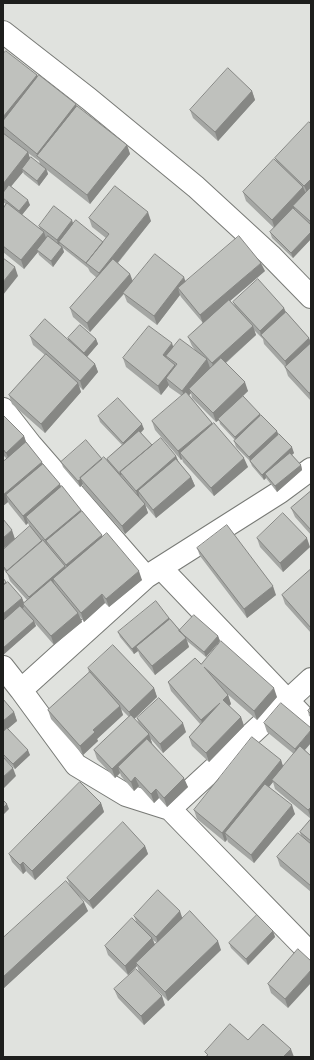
<!DOCTYPE html>
<html>
<head>
<meta charset="utf-8">
<style>
  body { margin:0 }
  #map { position:relative; width:314px; height:1060px; overflow:hidden; background:#e0e2de; font-family:"PT Sans",sans-serif }
  canvas { display:block }
  .frame { position:absolute; inset:0; border:4px solid #1d1e1c; pointer-events:none }
</style>
</head>
<body>
<div id="map">
<canvas width="314" height="1060"></canvas>
<div class="frame"></div>
</div>
<script>
const context = document.querySelector('canvas').getContext('2d');
context.lineJoin = 'round';
function stroke(path, color, width, dash) { context.strokeStyle = color; context.lineWidth = width; context.lineCap = dash ? 'butt' : 'round'; context.setLineDash(dash || []); context.stroke(path); }
function fill(path, color) { context.fillStyle = color; context.fill(path, 'evenodd'); }
const minor = new Path2D(`
  M 3,32 L 89,99 L 196,187 L 270,255 L 311,297
  M 3,409 L 31,445 L 146,577
  M 161,568 L 311,725
  M 3,667 L 21,690 L 76,765 L 126,795 L 170,809 L 311,954
  M 21,690 L 146,577 L 280,492 L 311,469
  M 170,809 L 311,679`);
const wall = new Path2D(`
  M 3,54 L 37,75 L 37,77 L 127,145 L 130,154 L 90,204 L 47,170 L 48,174 L 39,186 L 24,174 L 23,172 L 11,186 L 30,205 L 22,215 L 40,229 L 39,226 L 73,224 L 103,242 L 106,238 L 92,227 L 89,218 L 151,221 L 118,263 L 130,274 L 133,281 L 186,281 L 265,271 L 230,301 L 235,306 L 233,302 L 284,308 L 286,312 L 309,338 L 311,343 L 311,401 L 288,376 L 285,367 L 264,344 L 263,339 L 254,330 L 256,335 L 226,363 L 248,391 L 243,396 L 260,415 L 277,431 L 278,435 L 294,453 L 292,455 L 301,465 L 302,470 L 277,492 L 266,478 L 264,480 L 252,466 L 250,461 L 236,447 L 234,441 L 235,440 L 220,424 L 219,420 L 216,422 L 192,398 L 191,393 L 189,395 L 212,423 L 213,424 L 248,467 L 214,496 L 183,462 L 182,459 L 181,460 L 155,430 L 152,421 L 182,396 L 169,387 L 169,385 L 161,395 L 126,367 L 123,358 L 173,347 L 196,351 L 192,346 L 188,337 L 203,323 L 181,297 L 180,295 L 157,325 L 127,302 L 124,294 L 90,332 L 73,317 L 70,308 L 97,278 L 90,272 L 88,268 L 63,248 L 64,252 L 53,267 L 39,255 L 38,252 L 24,269 L 3,252 L 3,209 L 6,204 L 3,202 L 3,133 L 4,133 L 3,131 ZM 28,153 L 39,161 L 40,164 L 30,159 Z
  M 252,91 L 255,100 L 218,141 L 193,118 L 190,110 Z
  M 311,124 L 311,239 L 293,258 L 272,238 L 270,232 L 274,228 L 246,201 L 243,192 L 277,162 L 275,158 Z
  M 30,336 L 68,339 L 96,339 L 98,344 L 87,357 L 95,364 L 98,372 L 83,390 L 79,386 L 81,392 L 45,433 L 12,404 L 9,395 L 45,355 L 33,345 Z
  M 3,415 L 24,436 L 26,442 L 43,464 L 103,537 L 142,580 L 109,607 L 105,603 L 84,622 L 80,616 L 82,622 L 54,645 L 34,622 L 36,626 L 3,655 L 6,582 L 22,598 L 24,603 L 27,600 L 10,581 L 7,573 L 3,569 L 3,550 L 30,527 L 28,523 L 26,525 L 9,504 L 8,502 L 3,506 L 5,460 L 7,459 L 3,455 Z
  M 98,416 L 144,429 L 141,433 L 152,445 L 176,456 L 178,461 L 191,477 L 195,486 L 156,518 L 145,505 L 148,513 L 125,534 L 83,487 L 83,484 L 80,487 L 63,467 L 61,462 L 102,459 L 107,461 L 107,459 L 122,445 L 100,422 Z
  M 311,491 L 311,535 L 295,517 L 291,508 Z
  M 257,538 L 310,547 L 283,572 L 260,547 Z
  M 197,548 L 276,595 L 247,618 L 200,556 Z
  M 311,569 L 311,633 L 285,604 L 282,595 Z
  M 169,618 L 170,619 L 180,630 L 218,636 L 220,641 L 206,657 L 187,641 L 189,647 L 155,675 L 140,656 L 138,651 L 134,654 L 120,637 L 118,632 Z
  M 201,664 L 277,697 L 257,720 L 225,692 L 228,695 L 231,704 L 229,706 L 241,717 L 244,726 L 209,762 L 192,746 L 189,737 L 200,724 L 171,691 L 168,682 Z
  M 88,668 L 154,688 L 157,697 L 134,719 L 139,724 L 137,718 L 186,732 L 163,753 L 150,738 L 152,743 L 188,787 L 167,807 L 159,798 L 154,803 L 139,786 L 134,791 L 121,776 L 120,773 L 115,778 L 97,759 L 94,750 L 129,717 L 121,709 L 123,715 L 97,739 L 98,741 L 83,755 L 51,719 L 48,710 L 89,673 Z
  M 3,699 L 14,712 L 17,721 L 7,729 L 30,755 L 15,769 L 3,757 Z
  M 311,707 L 311,717 L 309,716 L 308,711 Z
  M 264,723 L 305,750 L 311,756 L 311,819 L 275,789 L 273,782 L 269,787 L 295,814 L 254,863 L 228,842 L 227,839 L 225,842 L 197,819 L 194,810 L 281,760 L 283,767 L 294,754 L 267,732 Z
  M 101,803 L 104,812 L 35,880 L 26,871 L 23,874 L 12,862 L 9,854 Z
  M 311,819 L 311,892 L 280,866 L 277,857 L 301,836 L 300,832 Z
  M 145,846 L 148,854 L 93,909 L 74,891 L 88,911 L 4,988 L 3,987 L 3,938 L 70,886 L 67,878 Z
  M 134,916 L 183,918 L 221,950 L 168,1001 L 139,972 L 137,966 L 128,975 L 108,955 L 105,946 L 136,921 ZM 153,940 L 157,943 L 155,945 Z
  M 273,931 L 275,937 L 248,965 L 231,948 L 229,943 Z
  M 298,949 L 288,1008 L 271,993 L 268,984 Z
  M 114,989 L 165,1005 L 144,1025 L 118,998 Z`);
const shadedWall = new Path2D(`
  M 37,75 L 40,84 L 3,126 L 3,117 Z
  M 252,91 L 255,100 L 218,141 L 215,132 Z
  M 76,104 L 79,113 L 38,157 L 37,154 Z
  M 127,145 L 130,154 L 90,204 L 87,195 Z
  M 28,152 L 31,161 L 22,169 L 23,172 L 4,195 L 3,192 L 3,184 Z
  M 46,169 L 48,174 L 39,186 L 37,181 Z
  M 311,179 L 311,191 L 308,194 L 304,186 Z
  M 303,187 L 307,196 L 293,206 L 295,209 L 275,229 L 272,220 Z
  M 28,200 L 30,205 L 21,216 L 19,211 Z
  M 148,212 L 151,221 L 102,282 L 99,273 Z
  M 72,220 L 74,226 L 59,242 L 60,243 L 58,245 L 57,240 Z
  M 44,232 L 47,241 L 37,250 L 38,252 L 24,269 L 21,260 Z
  M 311,232 L 311,239 L 293,258 L 291,253 Z
  M 62,247 L 64,252 L 53,267 L 51,261 Z
  M 261,263 L 265,271 L 203,324 L 200,315 Z
  M 15,267 L 18,276 L 3,295 L 3,282 Z
  M 130,274 L 133,283 L 90,332 L 87,323 Z
  M 184,277 L 187,286 L 178,288 L 180,295 L 157,325 L 154,316 Z
  M 284,308 L 287,317 L 261,335 L 260,331 Z
  M 253,326 L 256,335 L 215,372 L 212,363 Z
  M 309,338 L 311,343 L 288,370 L 285,361 Z
  M 96,339 L 98,344 L 86,358 L 84,353 Z
  M 172,343 L 175,352 L 166,356 L 168,361 L 163,355 Z
  M 207,359 L 210,368 L 189,389 L 191,393 L 186,399 L 182,391 Z
  M 95,364 L 98,372 L 83,390 L 80,381 Z
  M 175,365 L 178,374 L 166,378 L 169,385 L 161,395 L 158,386 Z
  M 245,382 L 248,391 L 219,419 L 218,419 L 219,420 L 216,422 L 213,413 Z
  M 78,383 L 81,392 L 45,433 L 41,424 Z
  M 311,392 L 311,399 L 309,393 Z
  M 260,414 L 261,419 L 237,442 L 235,437 Z
  M 212,423 L 215,432 L 180,453 L 182,459 L 181,460 L 178,451 Z
  M 142,424 L 144,429 L 125,448 L 123,443 Z
  M 277,431 L 279,436 L 251,463 L 249,457 Z
  M 24,436 L 27,445 L 10,462 L 6,453 Z
  M 292,447 L 294,453 L 267,477 L 265,474 L 266,478 L 264,480 L 262,475 Z
  M 176,456 L 180,465 L 138,491 L 140,499 L 139,500 L 136,491 Z
  M 244,458 L 248,467 L 214,496 L 211,488 Z
  M 42,462 L 45,471 L 6,495 L 8,502 L 3,506 L 3,495 Z
  M 301,465 L 302,470 L 277,492 L 275,486 Z
  M 191,477 L 195,486 L 156,518 L 153,510 Z
  M 81,479 L 83,484 L 80,487 L 78,481 Z
  M 60,484 L 63,493 L 26,517 L 28,523 L 26,525 L 23,516 Z
  M 145,504 L 148,513 L 125,534 L 122,526 Z
  M 81,510 L 84,519 L 46,541 L 49,549 L 45,540 Z
  M 12,530 L 15,539 L 3,549 L 3,538 Z
  M 102,535 L 105,544 L 70,574 L 66,565 Z
  M 307,538 L 310,547 L 283,572 L 280,563 Z
  M 65,566 L 68,575 L 53,579 L 55,586 L 32,606 L 29,597 Z
  M 139,571 L 142,580 L 109,607 L 106,599 Z
  M 273,586 L 276,595 L 247,618 L 244,609 Z
  M 102,594 L 105,603 L 84,622 L 81,613 Z
  M 22,598 L 25,606 L 23,604 L 24,607 L 3,626 L 3,614 Z
  M 78,613 L 82,622 L 54,645 L 51,636 Z
  M 169,618 L 171,623 L 136,647 L 138,651 L 134,654 L 132,649 Z
  M 34,621 L 36,626 L 3,655 L 3,648 Z
  M 218,636 L 220,641 L 206,657 L 204,652 Z
  M 186,638 L 189,647 L 155,675 L 152,666 Z
  M 154,688 L 157,697 L 132,721 L 129,712 Z
  M 274,688 L 277,697 L 257,720 L 254,711 Z
  M 228,695 L 231,704 L 226,709 L 223,700 Z
  M 220,703 L 204,729 L 201,720 Z
  M 120,706 L 123,715 L 97,739 L 98,741 L 83,755 L 80,746 L 93,730 Z
  M 14,712 L 17,721 L 3,733 L 3,721 Z
  M 241,717 L 244,726 L 209,762 L 206,753 Z
  M 183,723 L 186,732 L 163,753 L 160,744 Z
  M 311,730 L 311,743 L 298,758 L 295,749 Z
  M 149,734 L 152,743 L 122,772 L 118,767 L 120,773 L 115,778 L 112,769 Z
  M 28,750 L 30,755 L 15,769 L 13,764 Z
  M 281,760 L 284,769 L 272,780 L 273,782 L 229,837 L 225,833 L 227,840 L 225,842 L 222,833 Z
  M 13,768 L 16,776 L 3,789 L 3,777 Z
  M 135,777 L 139,786 L 134,791 L 131,782 Z
  M 184,778 L 188,787 L 167,807 L 164,798 Z
  M 156,789 L 159,798 L 154,803 L 151,794 Z
  M 101,803 L 104,812 L 35,880 L 32,871 Z
  M 7,804 L 9,809 L 3,815 L 3,808 Z
  M 292,805 L 295,814 L 254,863 L 251,855 Z
  M 311,807 L 311,818 L 308,810 Z
  M 145,846 L 148,854 L 93,909 L 89,901 Z
  M 23,862 L 26,871 L 23,874 L 20,865 Z
  M 84,902 L 88,911 L 4,988 L 3,986 L 3,977 Z
  M 180,911 L 183,920 L 159,946 L 156,937 Z
  M 273,931 L 275,937 L 248,965 L 246,959 Z
  M 152,938 L 156,947 L 136,963 L 137,966 L 128,975 L 125,966 Z
  M 218,941 L 221,950 L 168,1001 L 165,992 Z
  M 311,970 L 311,983 L 288,1008 L 285,999 Z
  M 162,996 L 165,1005 L 144,1025 L 141,1016 Z
  M 291,1049 L 294,1057 L 283,1057 Z`);
const building = new Path2D(`
  M 6,51 L 37,75 L 3,117 L 3,54 Z
  M 228,68 L 252,91 L 215,132 L 190,110 Z
  M 39,75 L 76,104 L 37,154 L 3,126 L 3,121 Z
  M 77,106 L 127,145 L 87,195 L 37,156 Z
  M 309,122 L 311,124 L 311,179 L 304,186 L 275,158 Z
  M 3,133 L 28,152 L 3,184 Z
  M 31,157 L 46,169 L 37,181 L 22,169 Z
  M 274,159 L 303,187 L 272,220 L 243,192 Z
  M 9,185 L 28,200 L 19,211 L 3,198 L 3,193 Z
  M 115,186 L 148,212 L 99,273 L 86,263 L 109,234 L 89,218 Z
  M 311,187 L 311,222 L 293,206 Z
  M 7,203 L 44,232 L 21,260 L 3,246 L 3,209 Z
  M 54,206 L 72,220 L 57,240 L 39,226 Z
  M 293,208 L 311,225 L 311,232 L 291,253 L 270,232 Z
  M 76,220 L 103,242 L 86,263 L 59,242 Z
  M 48,236 L 62,247 L 51,261 L 37,250 Z
  M 239,236 L 261,263 L 200,315 L 178,288 Z
  M 155,254 L 184,277 L 154,316 L 123,293 Z
  M 3,258 L 15,267 L 3,282 Z
  M 113,259 L 130,274 L 87,323 L 70,308 Z
  M 258,279 L 284,308 L 260,331 L 233,302 Z
  M 229,300 L 253,326 L 212,363 L 188,337 Z
  M 286,312 L 309,338 L 285,361 L 261,335 Z
  M 45,319 L 95,364 L 80,381 L 30,336 Z
  M 80,325 L 96,339 L 84,353 L 68,338 Z
  M 149,326 L 172,343 L 163,355 L 175,365 L 158,386 L 123,358 Z
  M 180,339 L 207,359 L 182,391 L 166,378 L 177,364 L 166,356 Z
  M 311,343 L 311,392 L 309,393 L 285,367 Z
  M 46,354 L 78,383 L 41,424 L 9,395 Z
  M 221,358 L 245,382 L 213,413 L 189,389 Z
  M 186,392 L 212,423 L 178,451 L 152,421 Z
  M 243,396 L 260,414 L 235,437 L 218,419 Z
  M 118,398 L 142,424 L 123,443 L 98,416 Z
  M 3,415 L 24,436 L 6,453 L 3,449 Z
  M 261,415 L 277,431 L 249,457 L 234,441 Z
  M 214,423 L 244,458 L 211,488 L 180,453 Z
  M 139,431 L 152,445 L 120,472 L 121,475 L 107,459 Z
  M 279,434 L 292,447 L 262,475 L 250,461 Z
  M 161,438 L 176,456 L 136,491 L 120,472 Z
  M 86,440 L 102,459 L 80,478 L 81,479 L 78,481 L 61,462 Z
  M 26,442 L 42,462 L 3,495 L 3,462 Z
  M 290,453 L 301,465 L 275,486 L 265,474 Z
  M 104,457 L 145,504 L 122,526 L 80,478 Z
  M 176,459 L 191,477 L 153,510 L 138,491 Z
  M 43,464 L 60,484 L 23,516 L 6,495 Z
  M 62,486 L 81,510 L 45,540 L 26,517 Z
  M 311,491 L 311,530 L 291,508 Z
  M 82,511 L 102,535 L 66,565 L 46,541 Z
  M 283,513 L 307,538 L 280,563 L 257,538 Z
  M 3,519 L 12,530 L 3,538 Z
  M 227,525 L 273,586 L 244,609 L 197,548 Z
  M 30,526 L 42,541 L 7,571 L 3,566 L 3,550 Z
  M 107,533 L 139,571 L 106,599 L 102,594 L 81,613 L 53,579 Z
  M 43,540 L 65,566 L 29,597 L 6,572 Z
  M 311,569 L 311,628 L 282,595 Z
  M 3,578 L 6,582 L 3,585 Z
  M 51,580 L 78,613 L 51,636 L 23,604 Z
  M 8,582 L 22,598 L 3,614 L 3,586 Z
  M 156,601 L 169,618 L 132,649 L 118,632 Z
  M 20,606 L 34,621 L 3,648 L 3,621 Z
  M 194,615 L 218,636 L 204,652 L 179,631 Z
  M 170,619 L 186,638 L 152,666 L 136,647 Z
  M 221,641 L 274,688 L 254,711 L 204,667 L 228,695 L 223,700 L 241,717 L 206,753 L 189,737 L 220,703 L 201,720 L 168,682 L 195,658 L 201,664 Z
  M 113,645 L 154,688 L 129,712 L 88,668 Z
  M 90,672 L 120,706 L 93,730 L 95,732 L 80,746 L 48,710 Z
  M 159,698 L 183,723 L 160,744 L 137,718 Z
  M 3,699 L 14,712 L 3,721 Z
  M 281,703 L 311,728 L 311,730 L 295,749 L 264,723 Z
  M 311,707 L 311,714 L 308,711 Z
  M 131,715 L 149,734 L 112,769 L 94,750 Z
  M 7,728 L 28,750 L 13,764 L 3,754 L 3,732 Z
  M 252,737 L 281,760 L 222,833 L 194,810 Z
  M 147,739 L 184,778 L 164,798 L 156,789 L 151,794 L 135,777 L 131,782 L 118,767 Z
  M 300,746 L 311,756 L 311,807 L 308,810 L 272,780 Z
  M 3,757 L 13,768 L 3,777 Z
  M 80,782 L 101,803 L 32,871 L 23,862 L 20,865 L 9,854 Z
  M 265,784 L 292,805 L 251,855 L 225,833 Z
  M 3,800 L 7,804 L 3,808 Z
  M 311,819 L 311,841 L 300,832 Z
  M 123,822 L 145,846 L 89,901 L 67,878 Z
  M 298,833 L 311,844 L 311,886 L 277,857 Z
  M 66,881 L 84,902 L 3,977 L 3,938 Z
  M 158,890 L 180,911 L 156,937 L 134,916 Z
  M 190,911 L 218,941 L 165,992 L 136,963 Z
  M 257,915 L 273,931 L 246,959 L 229,943 Z
  M 132,918 L 152,938 L 125,966 L 105,946 Z
  M 298,949 L 311,961 L 311,970 L 285,999 L 268,984 Z
  M 136,969 L 162,996 L 141,1016 L 114,989 Z
  M 230,1024 L 248,1040 L 263,1024 L 291,1049 L 283,1057 L 205,1057 L 208,1055 L 205,1052 Z`);
stroke(minor, '#787a76', 24);
stroke(minor, '#fff', 22);
fill(wall, '#a4a6a3');
fill(shadedWall, '#868784');
fill(building, '#bfc1bd');
stroke(building, '#868784', 1);
</script>
</body>
</html>
